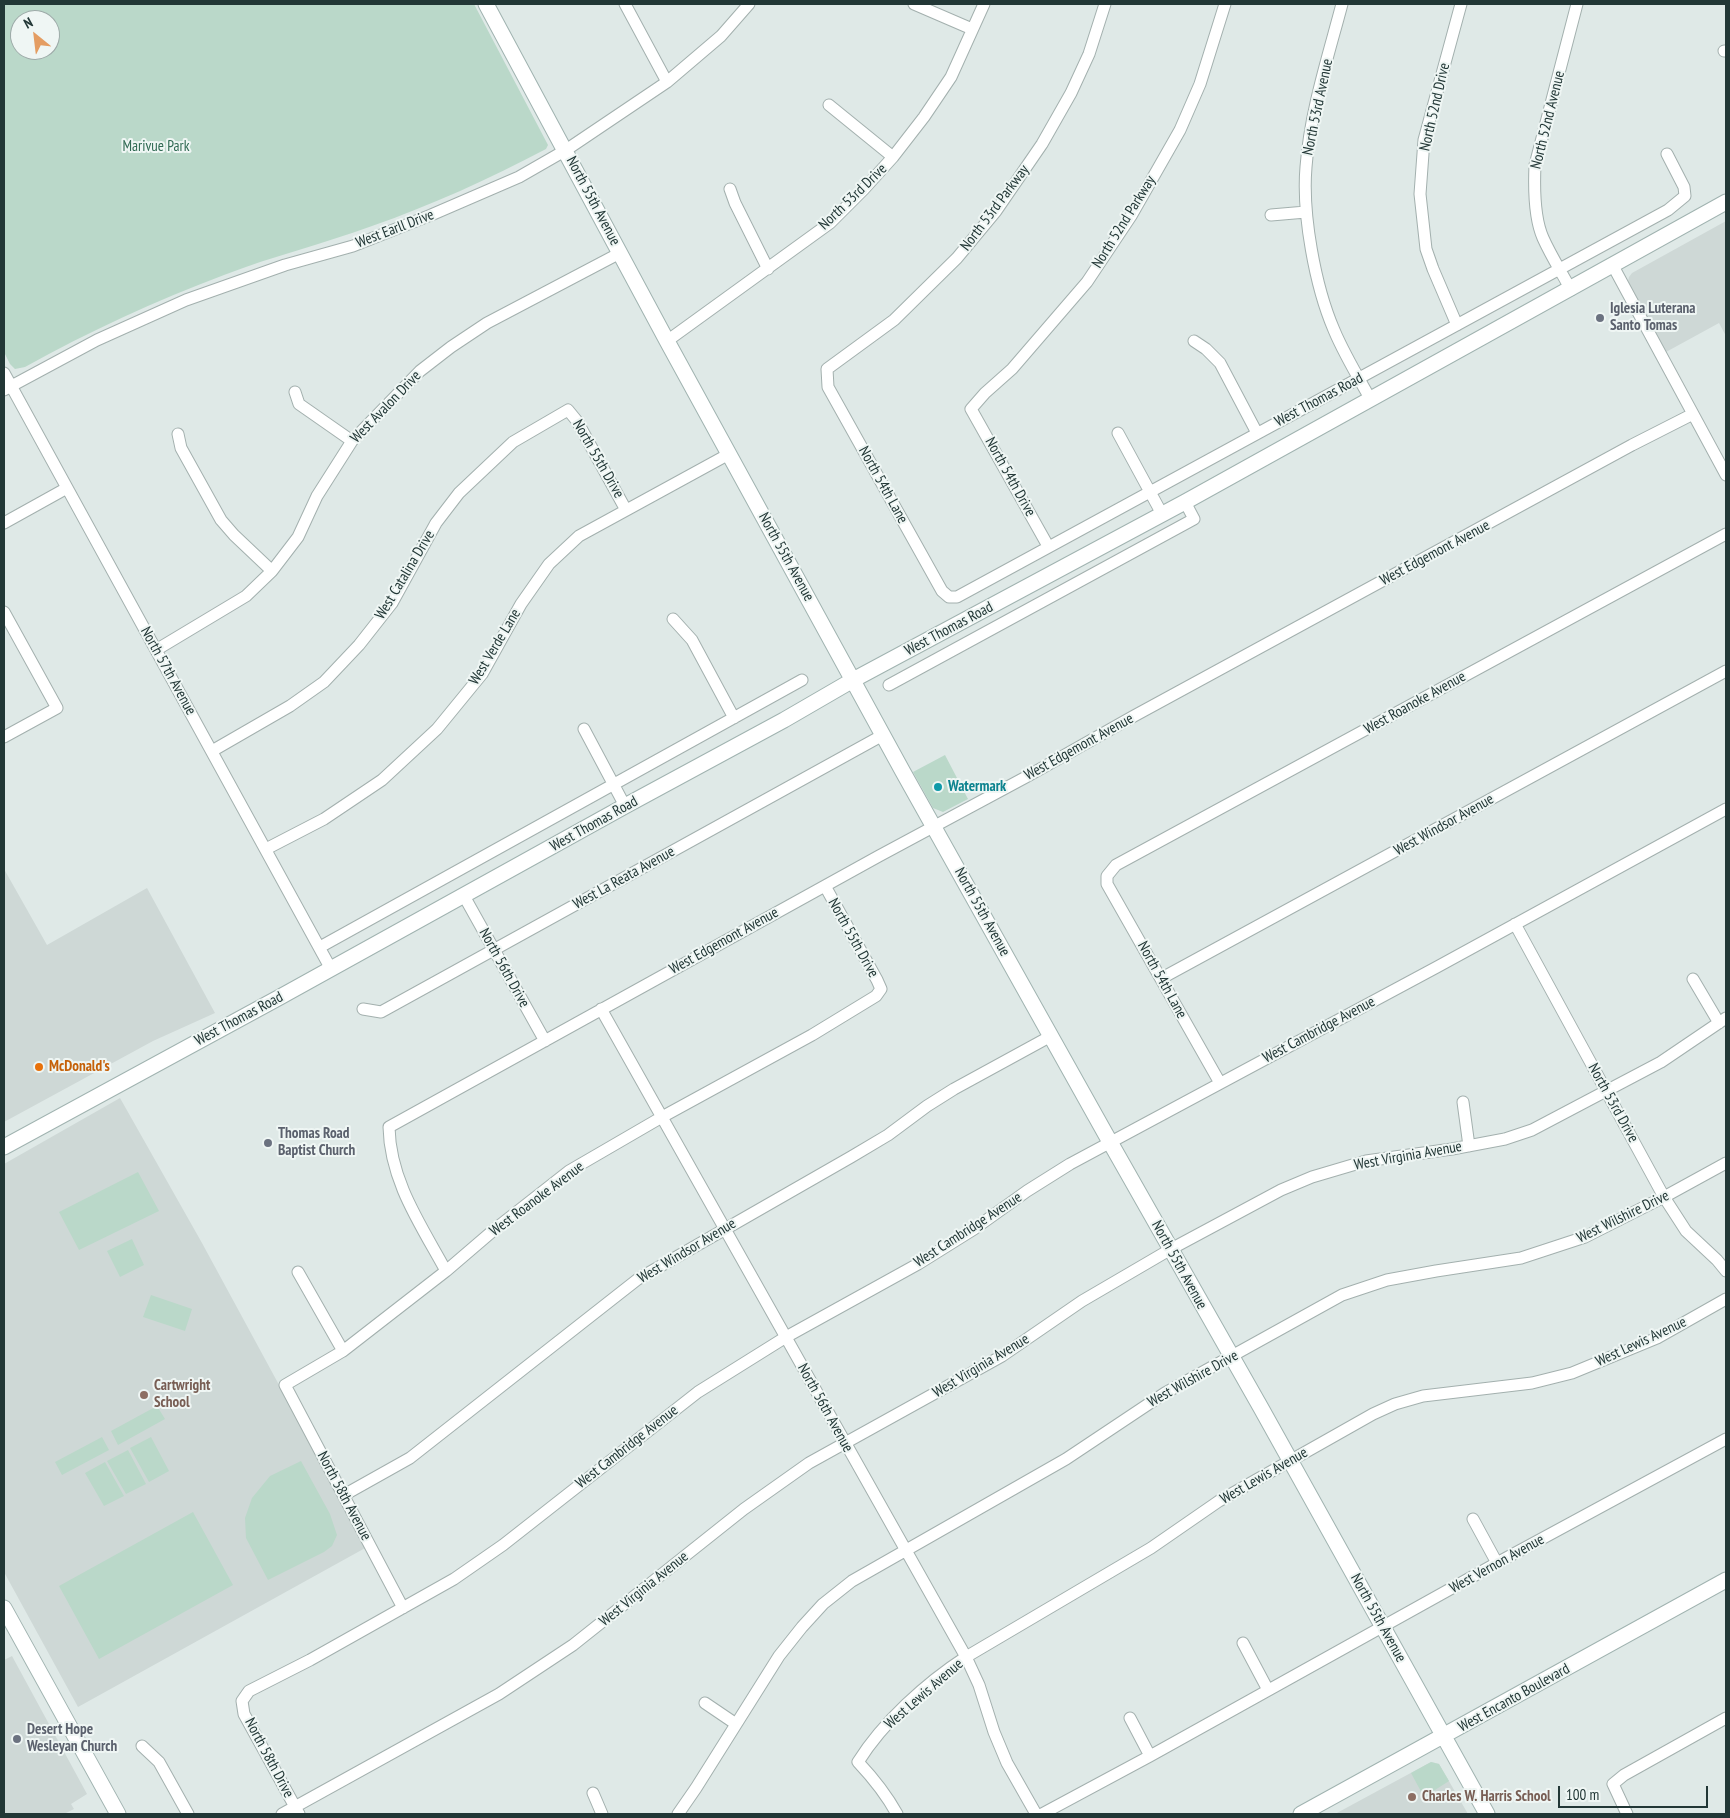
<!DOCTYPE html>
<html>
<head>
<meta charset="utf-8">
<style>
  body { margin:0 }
  #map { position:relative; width:1730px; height:1818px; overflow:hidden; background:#dfe9e7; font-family:"PT Sans Narrow",sans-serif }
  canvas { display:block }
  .frame { position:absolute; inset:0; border:5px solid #223736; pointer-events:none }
  .north { position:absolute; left:10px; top:10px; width:50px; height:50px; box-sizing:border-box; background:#eff6f4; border:1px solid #9daaa8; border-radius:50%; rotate:331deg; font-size:14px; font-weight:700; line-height:20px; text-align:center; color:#223736 }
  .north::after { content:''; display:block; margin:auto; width:18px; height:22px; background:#e49d62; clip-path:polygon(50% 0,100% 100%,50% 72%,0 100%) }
  .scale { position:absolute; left:1558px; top:1786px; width:150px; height:22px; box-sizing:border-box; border:2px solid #223736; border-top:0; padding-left:6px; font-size:15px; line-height:18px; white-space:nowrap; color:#223736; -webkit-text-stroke:4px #eff6f4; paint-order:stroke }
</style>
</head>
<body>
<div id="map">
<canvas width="1730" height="1818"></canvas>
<div class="frame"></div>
<div class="north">N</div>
<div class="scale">100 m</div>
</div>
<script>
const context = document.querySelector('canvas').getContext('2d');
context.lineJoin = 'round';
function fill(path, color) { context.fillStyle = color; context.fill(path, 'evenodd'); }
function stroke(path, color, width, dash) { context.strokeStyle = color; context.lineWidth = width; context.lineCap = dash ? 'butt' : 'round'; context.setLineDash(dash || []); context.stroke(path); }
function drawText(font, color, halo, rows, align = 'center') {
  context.font = font + ' "PT Sans Narrow",sans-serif'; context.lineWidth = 4; context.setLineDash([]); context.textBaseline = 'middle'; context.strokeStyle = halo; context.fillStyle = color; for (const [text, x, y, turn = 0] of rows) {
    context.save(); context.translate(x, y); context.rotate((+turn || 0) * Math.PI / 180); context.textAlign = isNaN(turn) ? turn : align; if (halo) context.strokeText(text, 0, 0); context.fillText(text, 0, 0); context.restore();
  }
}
const built = new Path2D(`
  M 1726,221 L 1726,336 L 1719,323 L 1666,352 L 1628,281 L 1629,277 L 1632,273 Z
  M 4,869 L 47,945 L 147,888 L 215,1013 L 153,1041 L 4,1122 Z
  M 120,1098 L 202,1243 L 367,1547 L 78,1707 L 4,1572 L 4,1164 Z
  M 12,1656 L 87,1794 L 71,1804 L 74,1809 L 64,1814 L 4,1814 L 4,1660 Z
  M 1431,1762 L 1439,1764 L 1468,1814 L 1335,1814 Z`);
const green = new Path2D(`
  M 4,4 L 474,4 L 548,145 L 546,149 C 489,179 432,205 372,226 C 323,244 273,256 224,275 C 155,301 90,331 25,367 L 15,369 L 10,364 L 4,352 ZM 20,20 L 50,20 L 50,50 L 20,50 Z
  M 945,755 L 968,799 L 943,812 L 933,808 L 913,772 Z
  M 138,1172 L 159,1211 L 79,1250 L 59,1212 Z
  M 132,1239 L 144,1265 L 120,1277 L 107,1251 Z
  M 151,1295 L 192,1309 L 185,1331 L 143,1317 Z
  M 157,1406 L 165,1419 L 118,1445 L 111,1431 Z
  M 102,1437 L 109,1450 L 62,1475 L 55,1462 Z
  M 151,1437 L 169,1471 L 149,1482 L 130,1448 Z
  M 128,1450 L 146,1484 L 126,1494 L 107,1461 Z
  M 301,1461 L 330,1514 L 337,1535 L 332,1546 L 324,1552 L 268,1580 L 246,1538 L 245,1518 L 252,1498 L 270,1476 Z
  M 105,1462 L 124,1496 L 104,1506 L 85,1473 Z
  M 193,1512 L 233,1585 L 99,1659 L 59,1586 Z
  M 1431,1762 L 1439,1764 L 1449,1781 L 1424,1797 L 1411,1773 Z`);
const street = new Path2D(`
  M 625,4 L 667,82
  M 914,4 L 972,29
  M 1105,4 L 1089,54 L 1071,93 L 1042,144 L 996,211 L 957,258 L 894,320 L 827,369 L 828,387 L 942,591 L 949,597 L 957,597 L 1668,210 L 1685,196 L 1684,187 L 1667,154
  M 1342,4 C 1328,57 1310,112 1306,167 C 1302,214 1315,286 1334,330 C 1344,354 1358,377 1371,400
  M 1724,51 L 1726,51
  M 829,105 L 893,157
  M 730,189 L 735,203 L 768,269
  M 1271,215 L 1306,212
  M 1613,266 L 1726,475
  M 1571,290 C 1562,273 1551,256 1543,238 C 1534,218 1534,188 1535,165 L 1577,4
  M 1457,325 L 1433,269 L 1426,249 L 1420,194 L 1424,140 L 1461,4
  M 667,341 L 830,223 L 864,189 L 893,157 L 924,117 L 951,77 L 984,4
  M 1194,341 L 1206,349 L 1220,363 L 1257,433
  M 4,373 L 331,969
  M 4,390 L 97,340 L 186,300 L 285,265 L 353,246 L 431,215 L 519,177 L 566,150 L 667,82 L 721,36 L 749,4
  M 295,392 L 299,404 L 352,441
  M 1118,433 L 1162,514
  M 178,434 L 181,448 L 221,520 L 234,535 L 272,571
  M 4,523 L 67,488
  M 1048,546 L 971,409 L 985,393 L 1012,369 L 1087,282 L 1131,216 L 1180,130 L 1200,84 L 1225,4
  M 4,612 L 57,708 L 4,737
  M 673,619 L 692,640 L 734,718
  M 156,650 L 246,596 L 272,571 L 298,537 L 317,496 L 352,441 L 420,371 L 451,347 L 487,323 L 620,253
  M 889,685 L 1194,519 L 1185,502
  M 584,729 L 625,806
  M 212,751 L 290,706 L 324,682 L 359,645 L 392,603 L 436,523 L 459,493 L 513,442 L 568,410 L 577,421 L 626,510
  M 266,849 L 324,819 L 382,780 L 437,729 L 482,674 L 521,604 L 549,564 L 579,536 L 729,454
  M 464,896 L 545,1041
  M 1515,924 L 1664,1197 L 1686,1231 L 1717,1260 L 1726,1271
  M 320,947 L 802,680
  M 1162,978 L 1726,671
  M 1693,979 L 1719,1023
  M 363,1009 L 381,1012 L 883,735
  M 601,1009 L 966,1657 L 979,1685 L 994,1732 L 1007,1763 L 1036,1814
  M 1220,1083 L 1107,884 L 1107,876 L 1116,865 L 1726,534
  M 1463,1102 L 1469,1146
  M 446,1271 C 421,1225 390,1181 389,1127 L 879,856 L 1026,777 L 1134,716 L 1632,445 L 1693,414
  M 298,1272 L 343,1351
  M 344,1495 L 410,1458 L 638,1279 L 851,1157 L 888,1135 L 927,1106 L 954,1089 L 1051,1036
  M 1473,1519 L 1497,1563
  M 403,1608 L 285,1385 L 343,1351 L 446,1271 L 495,1229 L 569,1171 L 662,1117 L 812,1035 L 876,996 L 881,989 L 877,980 L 825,886
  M 1243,1643 L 1268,1690
  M 705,1703 L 736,1724
  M 1130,1718 L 1150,1756
  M 142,1746 L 159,1762 L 188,1814
  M 593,1793 L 602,1814
  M 282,1814 L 499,1694 L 573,1645 L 744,1509 L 809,1463 L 1002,1356 L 1082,1301 L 1171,1249 L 1281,1190 L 1312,1177 L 1366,1161 L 1452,1149 L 1505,1139 L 1532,1130 L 1661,1062 L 1726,1018
  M 299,1814 L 244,1714 L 242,1701 L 249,1691 L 310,1660 L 454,1579 L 503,1545 L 698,1392 L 786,1337 L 918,1264 L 974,1229 L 1027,1191 L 1070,1164 L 1437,967 L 1726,809
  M 678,1814 L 696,1788 L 779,1656 L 802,1627 L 823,1604 L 852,1581 L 1066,1459 L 1165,1393 L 1342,1295 L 1387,1280 L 1436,1271 L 1521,1258 L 1585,1237 L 1664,1197 L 1726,1163
  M 897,1814 C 886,1794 874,1779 858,1762 C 883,1722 926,1683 966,1657 L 1151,1548 L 1219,1501 L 1373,1414 L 1395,1404 L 1423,1396 L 1532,1383 L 1572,1373 L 1657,1338 L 1726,1299
  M 1042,1814 L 1150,1756 L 1497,1563 L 1726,1439
  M 1627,1814 L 1613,1784 L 1624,1775 L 1726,1718`);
const secondary = new Path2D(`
  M 486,4 L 667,341 L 903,772 L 1110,1142 L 1261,1408 L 1487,1814
  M 4,1147 L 280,997 L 625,806 L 784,720 L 853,680 L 1185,502 L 1726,202
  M 4,1608 L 118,1814
  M 1301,1814 L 1726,1580`);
const markers = [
  [1600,318,5,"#6b7280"],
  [938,787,5,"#0f9aa8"],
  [39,1067,5,"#e8710a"],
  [268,1143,5,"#6b7280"],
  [144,1395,5,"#8d6e63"],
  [17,1739,5,"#6b7280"],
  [1412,1797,5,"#8d6e63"]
];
const streetNames = [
  ["North 53rd Avenue",1318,107,-78],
  ["North 52nd Drive",1435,107,-77],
  ["North 52nd Avenue",1548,120,-76],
  ["North 53rd Drive",853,197,-44],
  ["North 55th Avenue",593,201,62],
  ["North 53rd Parkway",995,208,-53],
  ["North 52nd Parkway",1124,222,-58],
  ["West Earll Drive",395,229,-21],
  ["West Thomas Road",1319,400,-28],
  ["West Avalon Drive",386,407,-46],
  ["North 55th Drive",598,459,60],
  ["North 54th Drive",1010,477,61],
  ["North 54th Lane",883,485,61],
  ["West Edgemont Avenue",1435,553,-28],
  ["North 55th Avenue",786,557,61],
  ["West Catalina Drive",405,575,-59],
  ["West Thomas Road",949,629,-28],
  ["West Verde Lane",495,647,-59],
  ["North 57th Avenue",168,671,61],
  ["West Roanoke Avenue",1415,703,-29],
  ["West Edgemont Avenue",1079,747,-29],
  ["West Thomas Road",594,824,-29],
  ["West Windsor Avenue",1444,825,-29],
  ["West La Reata Avenue",624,878,-29],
  ["North 55th Avenue",982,912,61],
  ["North 55th Drive",853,938,61],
  ["West Edgemont Avenue",724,941,-29],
  ["North 56th Drive",504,968,61],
  ["North 54th Lane",1162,980,61],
  ["West Thomas Road",239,1019,-28],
  ["West Cambridge Avenue",1319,1030,-28],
  ["North 53rd Drive",1613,1103,61],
  ["West Virginia Avenue",1408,1156,-10],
  ["West Roanoke Avenue",537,1199,-37],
  ["West Wilshire Drive",1623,1217,-26],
  ["West Cambridge Avenue",968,1230,-33],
  ["West Windsor Avenue",687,1251,-31],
  ["North 55th Avenue",1179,1265,61],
  ["West Lewis Avenue",1641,1342,-25],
  ["West Virginia Avenue",981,1366,-31],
  ["West Wilshire Drive",1193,1379,-29],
  ["North 56th Avenue",825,1408,61],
  ["West Cambridge Avenue",627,1447,-38],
  ["West Lewis Avenue",1264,1476,-30],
  ["North 58th Avenue",344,1496,62],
  ["West Vernon Avenue",1497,1564,-29],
  ["West Virginia Avenue",644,1589,-39],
  ["North 55th Avenue",1378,1618,61],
  ["West Lewis Avenue",924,1694,-41],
  ["West Encanto Boulevard",1514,1698,-29],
  ["North 58th Drive",269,1758,62]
];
const parkNames = [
  ["Marivue Park",156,147]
];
const worshipNames = [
  ["Iglesia Luterana",1610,309],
  ["Santo Tomas",1610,326],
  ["Thomas Road",278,1134],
  ["Baptist Church",278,1151],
  ["Desert Hope",27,1730],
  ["Wesleyan Church",27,1747]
];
const cultureNames = [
  ["Watermark",948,787]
];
const foodNames = [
  ["McDonald's",49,1067]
];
const educationNames = [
  ["Cartwright",154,1386],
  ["School",154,1403],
  ["Charles W. Harris School",1422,1797]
];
fill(built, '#ced8d6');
fill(green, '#bad8c9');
stroke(street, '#a3b0ae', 13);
stroke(secondary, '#a0b3b0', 17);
stroke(street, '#fff', 11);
stroke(secondary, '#fff', 15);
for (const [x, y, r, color] of markers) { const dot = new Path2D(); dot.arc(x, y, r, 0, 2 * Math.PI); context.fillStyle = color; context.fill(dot); stroke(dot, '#eff6f4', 2); }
drawText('15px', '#223736', '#eff6f4', streetNames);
drawText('15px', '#306a53', '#eff6f4', parkNames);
drawText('bold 15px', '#5b616d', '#eff6f4', worshipNames, 'left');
drawText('bold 15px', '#0d838f', '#eff6f4', cultureNames, 'left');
drawText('bold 15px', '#c56008', '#eff6f4', foodNames, 'left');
drawText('bold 15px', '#785e54', '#eff6f4', educationNames, 'left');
</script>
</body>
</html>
